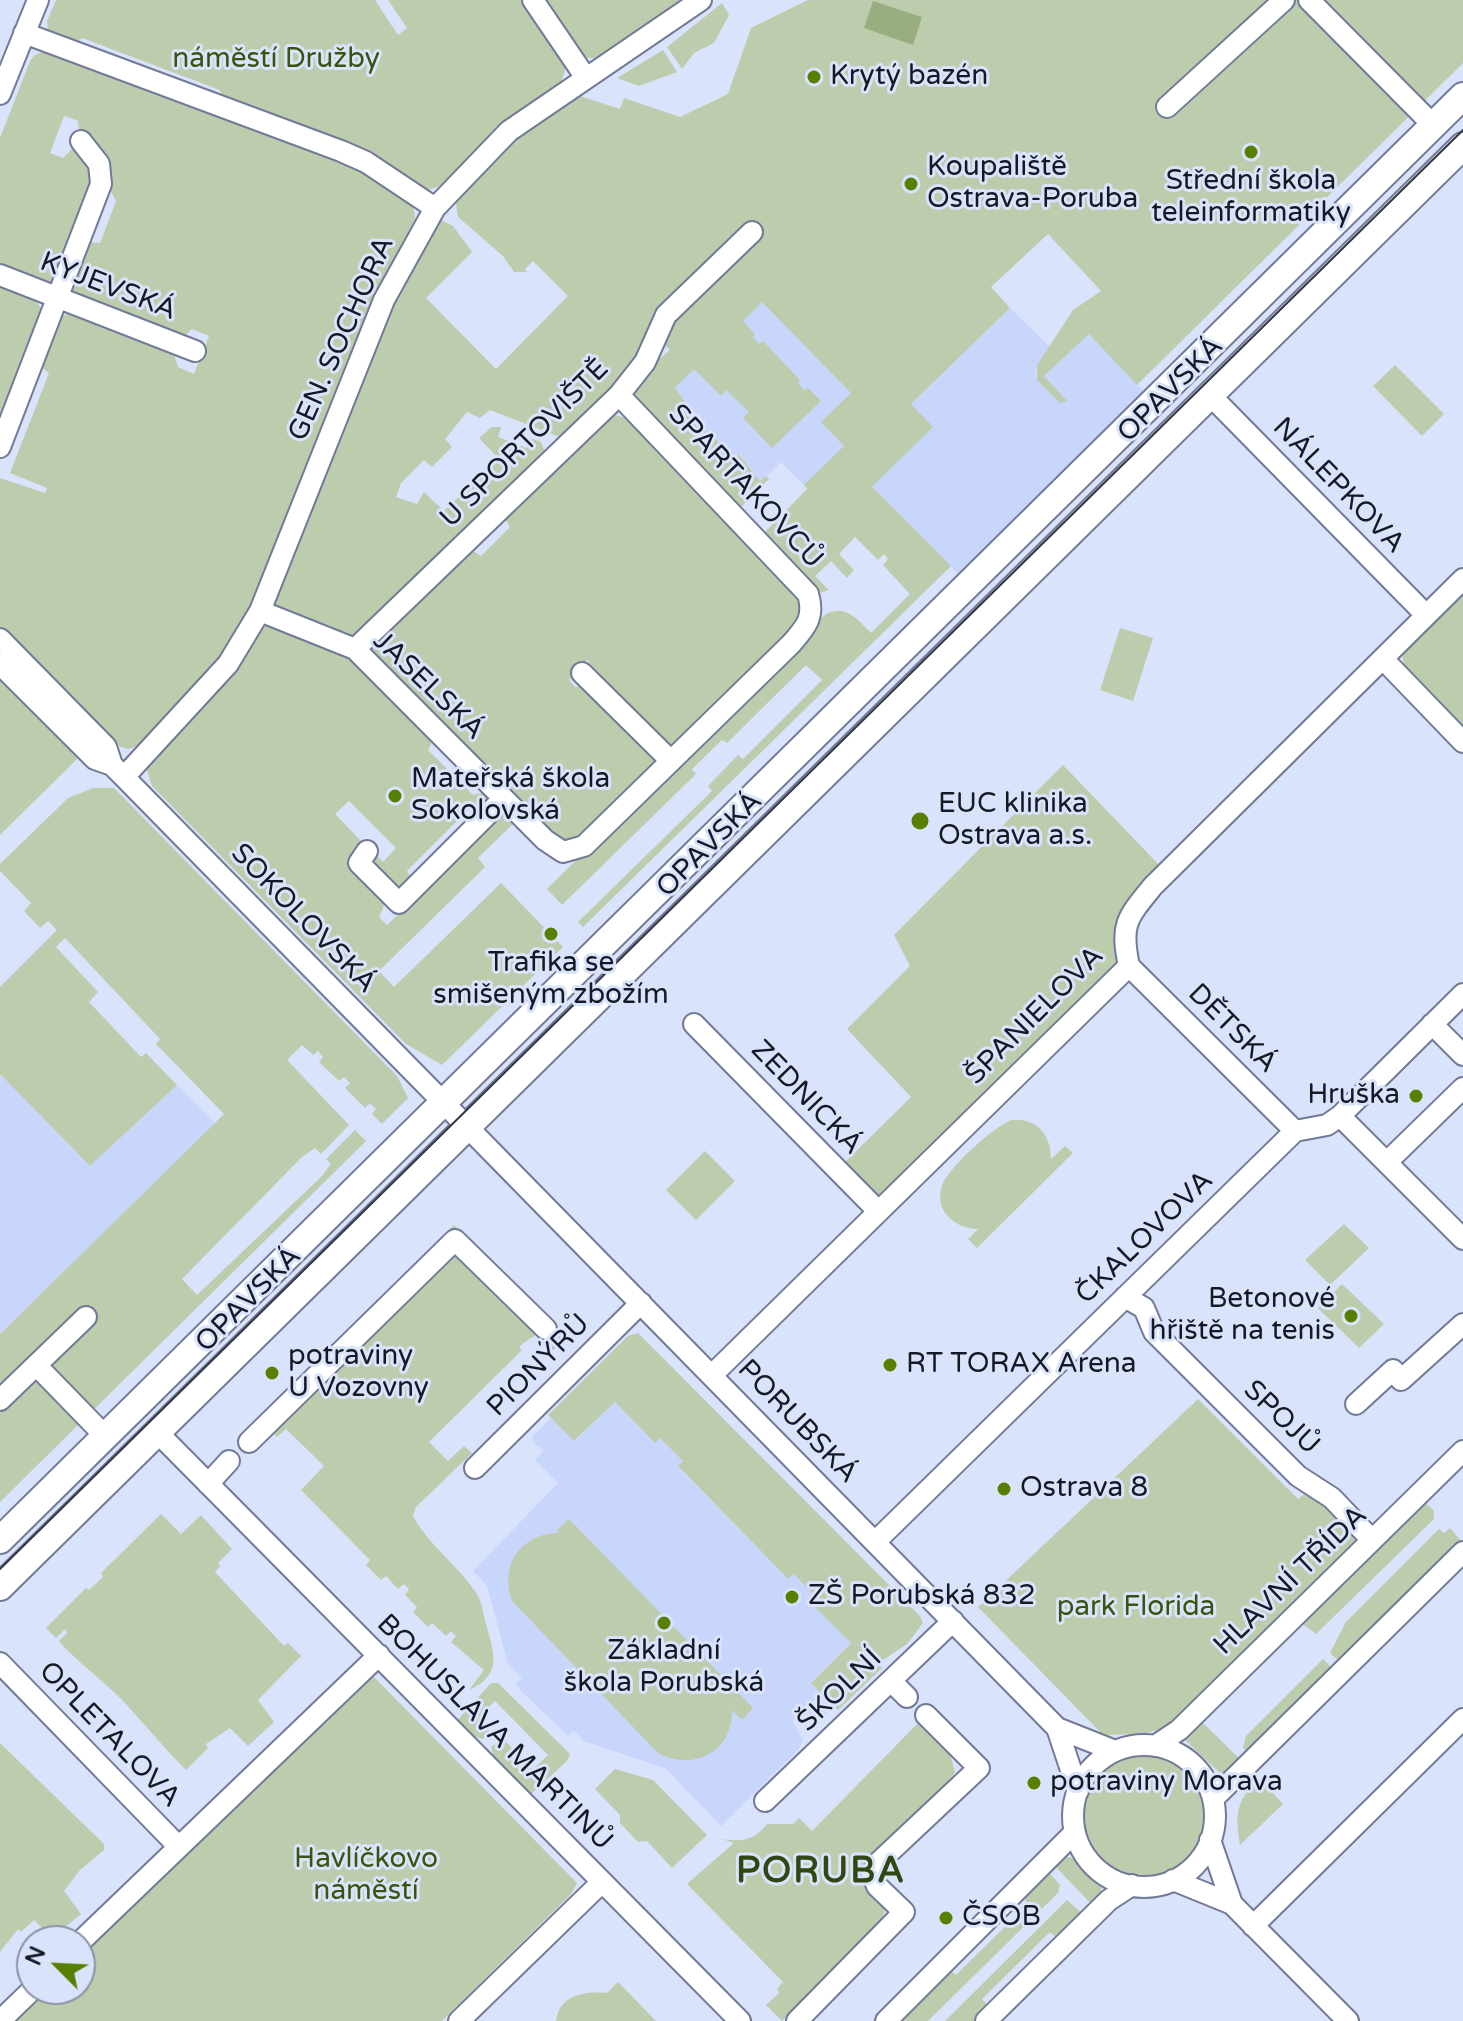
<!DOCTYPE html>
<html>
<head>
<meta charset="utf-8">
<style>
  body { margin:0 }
  #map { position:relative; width:1463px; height:2021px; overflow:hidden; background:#dae3fc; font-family:"Varela Round",sans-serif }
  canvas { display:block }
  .north { position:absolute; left:16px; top:1925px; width:80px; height:80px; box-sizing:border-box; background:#dae3fc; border:2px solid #8b92a5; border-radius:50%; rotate:294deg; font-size:22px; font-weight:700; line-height:32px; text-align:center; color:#151923 }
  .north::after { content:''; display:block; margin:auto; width:28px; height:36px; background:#588000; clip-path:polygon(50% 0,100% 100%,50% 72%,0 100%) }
</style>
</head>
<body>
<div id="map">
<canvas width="1463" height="2021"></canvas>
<div class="north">N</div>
</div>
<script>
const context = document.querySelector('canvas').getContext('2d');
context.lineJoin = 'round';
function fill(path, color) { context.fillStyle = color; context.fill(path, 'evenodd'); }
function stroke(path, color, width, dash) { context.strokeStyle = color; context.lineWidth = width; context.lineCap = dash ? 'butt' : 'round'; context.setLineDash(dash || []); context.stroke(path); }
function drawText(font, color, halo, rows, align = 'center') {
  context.font = font + ' "Varela Round",sans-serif'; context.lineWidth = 6; context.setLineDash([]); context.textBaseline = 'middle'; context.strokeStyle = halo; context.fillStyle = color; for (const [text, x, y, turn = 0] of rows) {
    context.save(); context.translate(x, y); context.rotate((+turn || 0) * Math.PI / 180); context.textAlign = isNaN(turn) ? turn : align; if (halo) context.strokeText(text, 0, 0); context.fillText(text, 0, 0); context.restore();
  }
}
const built = new Path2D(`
  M 767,236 L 911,404 L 1010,308 L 1050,347 L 1037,365 L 1035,377 L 1044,376 L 1089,333 L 1148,396 L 962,578 L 872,487 L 839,520 L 781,462 L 761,482 L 740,454 L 736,457 L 705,429 L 675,388 L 691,371 L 665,345 Z
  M 0,1074 L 90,1166 L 177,1085 L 215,1123 L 0,1334 Z
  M 615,1402 L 654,1442 L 660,1437 L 673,1448 L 683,1461 L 678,1467 L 787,1578 L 793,1573 L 806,1584 L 817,1597 L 812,1603 L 851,1643 L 811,1682 L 834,1706 L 815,1724 L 802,1712 L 797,1716 L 793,1721 L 803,1740 L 799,1749 L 721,1826 L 665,1768 L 584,1741 L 574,1731 L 568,1736 L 519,1689 L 516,1683 L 522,1678 L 508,1664 L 487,1586 L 473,1571 L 558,1483 L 535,1460 L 544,1450 L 533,1442 L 532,1437 L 551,1418 L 575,1441 Z`);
const green = new Path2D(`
  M 56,0 L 375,0 L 398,35 L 407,28 L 388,0 L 523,0 L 566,67 L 560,86 L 488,138 L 441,186 L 424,191 L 223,102 L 220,90 L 82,38 L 72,46 L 48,32 L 47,21 Z
  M 538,0 L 686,0 L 602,58 L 580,58 Z
  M 808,0 L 1463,0 L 1463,63 L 1137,385 L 1089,334 L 1044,376 L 1067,401 L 1060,403 L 1037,380 L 1037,365 L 1073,310 L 1101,291 L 1048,234 L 991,287 L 1010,308 L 911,404 L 933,427 L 872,487 L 951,566 L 583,927 L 578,922 L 712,791 L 708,786 L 738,755 L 743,759 L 822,680 L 806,665 L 727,743 L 722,740 L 692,769 L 696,774 L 562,905 L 547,889 L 826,614 C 846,604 857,619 871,633 L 910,594 L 883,565 L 888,559 L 884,554 L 878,560 L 855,537 L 839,554 L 854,570 L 847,578 L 831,561 L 815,576 L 829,590 L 816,594 L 764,533 L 807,489 L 804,485 L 844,446 L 821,422 L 851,393 L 762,302 L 743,321 L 755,334 L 753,337 L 759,344 L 763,341 L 800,380 L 798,383 L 804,390 L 808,388 L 821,401 L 772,448 L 743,418 L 749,412 L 726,390 L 721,396 L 694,369 L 675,388 L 705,430 L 736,457 L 739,454 L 760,481 L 766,476 L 769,479 L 742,506 L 746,514 L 628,397 L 637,377 L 670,350 L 665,345 L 560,437 L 490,410 L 480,418 L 467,412 L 445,439 L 452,447 L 432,467 L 424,460 L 401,483 L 396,497 L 417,504 L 424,492 L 444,511 L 498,458 L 479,438 L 492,427 L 501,427 L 498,437 L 526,448 L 530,438 L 541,442 L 545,452 L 359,634 L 349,638 L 276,607 L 274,597 L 388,302 L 435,217 L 453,226 L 472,252 L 426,298 L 496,369 L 568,296 L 533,261 L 525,269 L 527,272 L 514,272 L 503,256 L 458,217 L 454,192 L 503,144 L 574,94 L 620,109 L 624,98 L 680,117 L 728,94 L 751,28 Z
  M 722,3 L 729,15 L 714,43 L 694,53 L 682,69 L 667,47 Z
  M 49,49 L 355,165 L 413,203 L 415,219 L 376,294 L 258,595 L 224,655 L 143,744 L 128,749 L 115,745 L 0,629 L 0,478 L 45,493 L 47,488 L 10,473 L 49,373 L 40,366 C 47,347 49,318 70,313 L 173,351 L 178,367 L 194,374 L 209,336 L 192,329 L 184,337 L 74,295 L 70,286 L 88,242 L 100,243 L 116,201 L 79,131 L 78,121 L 64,116 L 50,153 L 63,158 L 75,146 L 95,174 L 57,276 L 47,284 L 0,270 L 0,138 L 30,61 L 35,55 Z
  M 663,50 L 677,72 L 639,86 L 617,78 Z
  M 0,284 L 35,298 L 43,313 L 0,425 Z
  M 1395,365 L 1444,414 L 1422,436 L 1373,386 Z
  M 608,413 L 629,419 L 802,595 L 802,623 L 674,747 L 667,746 L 593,677 L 588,659 L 569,680 L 575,687 L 588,686 L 655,758 L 655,763 L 580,842 L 563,846 L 371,656 L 369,648 L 470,549 L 481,556 L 510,527 L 503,516 Z
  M 1463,595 L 1463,729 L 1404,668 L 1402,652 Z
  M 268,625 C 327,625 396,699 434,738 L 428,750 L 473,795 L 484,792 L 489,796 L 487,807 L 475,803 L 407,871 L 414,882 C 391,896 379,877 364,862 L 373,852 L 383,862 L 396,848 L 349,801 L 335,814 L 365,845 L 354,860 C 364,880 396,891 379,917 L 387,925 L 452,862 C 457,843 488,811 508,814 L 515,822 L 478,858 L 485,867 L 379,971 L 394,987 L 501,883 L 563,947 L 442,1065 L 406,1044 L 152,786 L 147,770 L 151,759 L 225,679 L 254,634 Z
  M 1120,628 L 1153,638 L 1133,701 L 1100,690 Z
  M 0,674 L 78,752 L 78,758 L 0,835 Z
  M 1063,765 L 1163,869 L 1117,921 L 1119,965 L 879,1201 L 843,1164 L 911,1097 L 847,1029 L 910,966 L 894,935 Z
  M 93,788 L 114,788 L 397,1076 L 408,1098 L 382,1124 L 372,1114 L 376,1109 L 370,1103 L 365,1108 L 345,1088 L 350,1083 L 344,1077 L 339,1081 L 319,1062 L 323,1057 L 318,1051 L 313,1055 L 302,1045 L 287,1060 L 349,1125 L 321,1154 L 315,1148 L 302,1157 L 182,1279 L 197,1295 L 321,1177 L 331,1164 L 326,1159 L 355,1130 L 366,1141 L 0,1502 L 0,1334 L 224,1114 L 156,1044 L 160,1039 L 65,938 L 56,947 L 98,992 L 89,1002 L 141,1057 L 146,1053 L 177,1085 L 90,1166 L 0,1074 L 0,987 L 57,930 L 48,921 L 40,928 L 24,911 L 31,903 L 0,871 L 0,864 L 68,798 Z
  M 1012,1120 C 1037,1118 1051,1135 1051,1159 L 1065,1146 L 1073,1153 L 977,1248 L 968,1239 L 978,1229 C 954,1229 932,1209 943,1183 C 950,1167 995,1125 1012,1120 Z
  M 705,1151 L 735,1181 L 696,1220 L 666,1190 Z
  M 1344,1224 L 1369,1248 L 1330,1285 L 1305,1260 Z
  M 454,1225 L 551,1324 C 538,1336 531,1336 519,1347 L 522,1350 L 429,1442 L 448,1461 L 464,1446 L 472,1453 L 416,1507 L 413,1516 C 430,1547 458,1565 477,1594 C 482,1602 483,1614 486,1624 C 495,1656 502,1675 469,1690 L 484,1670 L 451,1642 L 456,1636 L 451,1631 L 446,1636 L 432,1623 L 428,1627 L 413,1612 L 417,1607 L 405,1595 L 409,1589 L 404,1584 L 398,1589 L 386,1576 L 381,1580 L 366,1565 L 370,1560 L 301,1490 L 324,1466 L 286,1429 L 277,1437 L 269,1429 L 247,1437 L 243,1433 Z
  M 1342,1284 L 1384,1324 L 1359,1348 L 1318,1308 Z
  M 638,1333 L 920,1616 L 923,1623 L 907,1644 L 883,1660 L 879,1665 L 882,1668 L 838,1710 L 811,1683 L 851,1643 L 811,1603 L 816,1597 L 794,1574 L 788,1579 L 678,1466 L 683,1461 L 660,1438 L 655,1443 L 615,1402 L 574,1441 L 548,1415 L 628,1336 Z
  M 1198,1399 L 1298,1499 L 1311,1489 L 1357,1534 L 1356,1546 L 1174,1725 L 1144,1734 L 1103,1735 L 978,1607 Z
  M 1424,1501 L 1434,1511 L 1434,1519 L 1316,1634 L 1300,1622 Z
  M 161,1514 L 181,1534 L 201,1515 L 232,1549 L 218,1563 L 220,1566 L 215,1572 L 284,1646 L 288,1643 L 301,1656 L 258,1700 L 274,1722 L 248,1746 L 230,1728 L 206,1744 L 208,1748 L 186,1770 C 163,1747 145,1724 121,1699 C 101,1679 75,1660 59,1641 L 67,1633 L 65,1629 L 56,1638 L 46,1628 L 86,1588 L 89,1590 L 103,1577 L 101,1573 Z
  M 569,1519 L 753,1708 L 742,1720 L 732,1710 C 733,1752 693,1772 658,1753 L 513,1602 C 498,1567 521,1533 559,1533 L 557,1530 Z
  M 1450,1528 L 1463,1543 L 1340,1662 L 1330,1653 L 1346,1622 L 1439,1529 L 1444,1533 Z
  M 1323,1659 L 1334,1670 L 1249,1753 L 1243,1748 L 1246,1736 Z
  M 369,1672 L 577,1883 L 571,1894 L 442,2021 L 11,2021 L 44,1989 L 80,1989 L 80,1953 Z
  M 491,1683 L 498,1683 L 570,1754 L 567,1761 L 528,1797 L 489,1757 L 493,1753 L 491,1747 L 501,1740 L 506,1742 L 533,1769 L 548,1755 L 495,1701 L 480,1716 L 490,1729 L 483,1739 L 477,1737 L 473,1741 L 455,1723 Z
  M 1200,1720 L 1241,1760 L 1223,1776 L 1184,1739 Z
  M 920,1721 L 949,1750 L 955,1772 L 949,1781 L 871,1858 L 885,1909 L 878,1929 L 782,2021 L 766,2005 L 779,1993 L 777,1989 L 783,1982 L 687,1884 L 734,1843 L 722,1839 C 741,1842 754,1841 767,1824 L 793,1824 L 799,1818 L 812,1831 Z
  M 0,1743 L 104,1844 L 104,1850 L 80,1870 L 64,1891 L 81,1914 L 52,1938 L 34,1920 L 21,1932 L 18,1929 L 0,1952 Z
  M1084 1816a60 60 0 1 1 120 0a60 60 0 1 1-120 0Z
  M 615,1769 L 653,1780 L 707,1835 L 672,1868 L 647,1841 L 638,1842 L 620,1823 L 620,1815 L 595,1789 Z
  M 1259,1778 L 1283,1804 L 1240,1845 C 1235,1813 1236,1802 1259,1778 Z
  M 1065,1856 L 1075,1859 L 1101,1886 L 1102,1897 L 1093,1906 L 1055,1866 Z
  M 1048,1871 L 1060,1885 L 1058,1893 L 928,2021 L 894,2021 L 948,1968 L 956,1975 L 1028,1904 L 1022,1896 Z
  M 1067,1900 L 1085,1916 L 1060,1941 L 1050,1932 L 982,1999 L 991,2009 L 979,2021 L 945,2021 Z
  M 618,1982 L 656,2021 L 556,2021 C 559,1995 585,1991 607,1993 Z`);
const water = new Path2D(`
  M 873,1 L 922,17 L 913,45 L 864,28 Z`);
const minorTunnel = new Path2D(`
  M 546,1329 L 566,1349`);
const minor = new Path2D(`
  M 533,0 L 586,78
  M 1309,0 L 1433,125
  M 24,33 L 341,151 L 366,162 L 435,208
  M 0,94 L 38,0
  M 1167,107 L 1284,0
  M 0,275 L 195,351
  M 1210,395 L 1426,615
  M 0,447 L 101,184 L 99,164 L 81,141
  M 260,611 L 355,649 L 545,840 L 563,852 L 584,846 L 791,644 C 806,627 815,617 808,594 L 619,395
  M 0,639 L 106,747 L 112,765
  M 355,649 L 619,395 L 645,362 L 666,315 L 752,232
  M 1383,659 L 1463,742
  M 0,664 L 95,759 L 112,765 L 124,777 L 1057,1728 L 1115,1751
  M 582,673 L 671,761
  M 124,777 L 228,664 L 260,611 L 384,300 L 435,208 L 509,131 L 701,0
  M 367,851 L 359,863 L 399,903 L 503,799
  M 1129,966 C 1120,924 1127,918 1153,886 L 1463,579
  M 1129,966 L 1295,1131
  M 694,1024 L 878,1211
  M 1432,1024 L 1463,1055
  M 1340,1116 L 1463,1239
  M 1387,1162 L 1463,1088
  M 1125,1297 L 1144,1308 L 1154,1332 L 1298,1476 L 1332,1498 L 1372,1540
  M 36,1365 L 106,1437
  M 712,1375 L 1129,966
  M 0,1400 L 86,1317
  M 1356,1404 L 1393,1370 L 1401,1380 L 1463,1324
  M 158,1433 L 740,2021
  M 249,1442 L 455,1240 L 546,1329
  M 475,1468 L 641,1303
  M 208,1484 L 229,1461
  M 875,1542 L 1295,1131 L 1327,1125 L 1340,1116 L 1463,994
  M 0,1663 L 179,1847
  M 891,1681 L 907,1697
  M 1057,1728 L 1078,1791
  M1073 1816a71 71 0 1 1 142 0a71 71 0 1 1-142 0Z
  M 1155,1746 L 1179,1730 L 1463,1451
  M 1213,1799 L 1463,1552
  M 765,1801 L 953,1621
  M 1210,1840 L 1232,1904 L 1348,2021
  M 1173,1880 L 1232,1904
  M 1253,1926 L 1463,1719
  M 80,1942 L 379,1655
  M 0,2021 L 33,1989
  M 459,2021 L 602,1882
  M 797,2021 L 904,1912 L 877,1886 L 872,1874 L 879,1862 L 979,1768 L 926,1715
  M 886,2021 L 1075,1832
  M 986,2021 L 1109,1900 L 1132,1885`);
const major = new Path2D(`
  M 0,1540 L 1463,96
  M 0,1587 L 1463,146`);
const tram = new Path2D(`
  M 0,1569 L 1463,130`);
const markers = [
  [814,77,8,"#588000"],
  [1251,152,8,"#588000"],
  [911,184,8,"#588000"],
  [395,796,8,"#588000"],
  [920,821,10,"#588000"],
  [551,934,8,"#588000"],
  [1416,1096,8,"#588000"],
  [1351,1316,8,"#588000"],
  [890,1365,8,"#588000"],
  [272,1373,8,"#588000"],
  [1004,1489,8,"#588000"],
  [792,1597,8,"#588000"],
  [664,1623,8,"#588000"],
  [1034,1783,8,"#588000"],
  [946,1918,8,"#588000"]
];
const parkNames = [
  ["náměstí Družby",276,60],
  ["park Florida",1136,1608],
  ["Havlíčkovo",366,1860],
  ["náměstí",366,1892]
];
const poiNames = [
  ["Krytý bazén",830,77],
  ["Koupaliště",927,168],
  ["Ostrava-Poruba",927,200],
  ["Střední škola",1251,182,"center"],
  ["teleinformatiky",1251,214,"center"],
  ["Mateřská škola",411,780],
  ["Sokolovská",411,812],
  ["EUC klinika",938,805],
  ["Ostrava a.s.",938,837],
  ["Trafika se",551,964,"center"],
  ["smišeným zbožím",551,996,"center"],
  ["Hruška",1400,1096,"right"],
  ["Betonové",1335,1300,"right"],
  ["hřiště na tenis",1335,1332,"right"],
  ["potraviny",288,1357],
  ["U Vozovny",288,1389],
  ["RT TORAX Arena",906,1365],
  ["Ostrava 8",1020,1489],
  ["ZŠ Porubská 832",808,1597],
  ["Základní",664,1652,"center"],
  ["škola Porubská",664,1684,"center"],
  ["potraviny Morava",1050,1783],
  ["ČSOB",962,1918]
];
const streetNames = [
  ["KYJEVSKÁ",108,287,21],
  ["GEN. SOCHORA",342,339,-66],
  ["OPAVSKÁ",1171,390,-45],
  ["U SPORTOVIŠTĚ",525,444,-45],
  ["NÁLEPKOVA",1338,486,46],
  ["SPARTAKOVCŮ",745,487,47],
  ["JASELSKÁ",428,686,44],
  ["OPAVSKÁ",710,845,-45],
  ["SOKOLOVSKÁ",303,919,46],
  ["ŠPANIELOVA",1035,1016,-45],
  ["DĚTSKÁ",1232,1029,45],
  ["ZEDNICKÁ",806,1098,46],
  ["ČKALOVOVA",1145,1238,-44],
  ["OPAVSKÁ",249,1300,-45],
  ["PIONÝRŮ",539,1366,-45],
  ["SPOJŮ",1281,1418,44],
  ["PORUBSKÁ",797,1422,46],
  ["HLAVNÍ TŘÍDA",1291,1581,-44],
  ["ŠKOLNÍ",840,1691,-44],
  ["BOHUSLAVA MARTINŮ",494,1733,45],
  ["OPLETALOVA",109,1735,46]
];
const districtNames = [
  ["PORUBA",821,1873]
];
fill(built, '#c8d6fc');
fill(green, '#bdccad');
fill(water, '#99ae80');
stroke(minorTunnel, '#b3bbd1', 20, [20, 10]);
stroke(minor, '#717b97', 24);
stroke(major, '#717b97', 30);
stroke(minor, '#fff', 20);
stroke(major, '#fff', 26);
stroke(tram, '#343945', 2);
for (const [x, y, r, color] of markers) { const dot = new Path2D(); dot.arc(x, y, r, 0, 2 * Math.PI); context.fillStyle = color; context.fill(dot); stroke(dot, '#dae3fc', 3); }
drawText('28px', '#3a530d', '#dae3fc', parkNames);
drawText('28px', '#151923', '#dae3fc', poiNames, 'left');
drawText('28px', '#151923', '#dae3fc', streetNames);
context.letterSpacing = '2px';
drawText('bold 36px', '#324612', '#dae3fc', districtNames);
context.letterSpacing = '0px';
</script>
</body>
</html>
